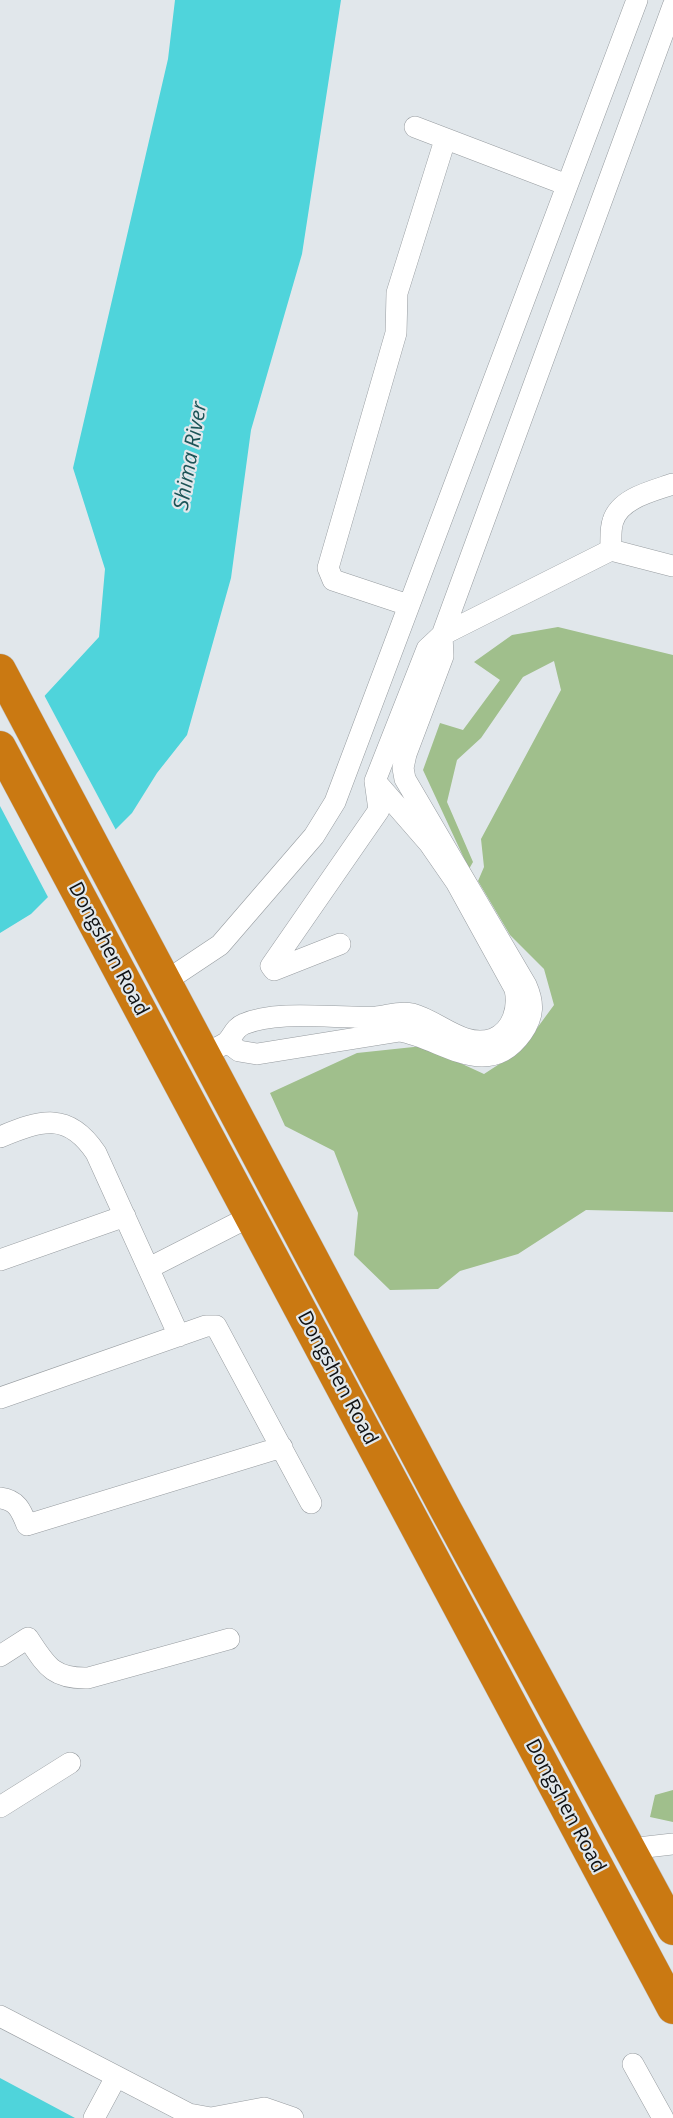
<!DOCTYPE html>
<html>
<head>
<meta charset="utf-8">
<style>
  body { margin:0 }
  canvas { display:block; background:#e1e7eb }
</style>
</head>
<body>
<canvas width="673" height="2118"></canvas>
<script>
const context = document.querySelector('canvas').getContext('2d');
context.lineJoin = 'round';
function fill(path, color) { context.fillStyle = color; context.fill(path, 'evenodd'); }
function stroke(path, color, width, dash) { context.strokeStyle = color; context.lineWidth = width; context.lineCap = dash ? 'butt' : 'round'; context.setLineDash(dash || []); context.stroke(path); }
function drawText(font, color, halo, rows, align = 'center') {
  context.font = font + ' "Open Sans",sans-serif'; context.lineWidth = 4.5; context.setLineDash([]); context.textBaseline = 'middle'; context.strokeStyle = halo; context.fillStyle = color; for (const [text, x, y, turn = 0] of rows) {
    context.save(); context.translate(x, y); context.rotate((+turn || 0) * Math.PI / 180); context.textAlign = isNaN(turn) ? turn : align; if (halo) context.strokeText(text, 0, 0); context.fillText(text, 0, 0); context.restore();
  }
}
const green = new Path2D(`
  M 558,627 L 673,655 L 673,1212 L 586,1210 L 518,1254 L 460,1271 L 438,1289 L 390,1290 L 354,1255 L 358,1213 L 334,1151 L 285,1126 L 270,1093 L 357,1053 L 423,1046 L 484,1074 L 521,1050 L 554,1005 L 544,969 L 510,935 L 478,881 L 484,867 L 481,839 L 561,690 L 554,661 L 523,677 L 481,738 L 457,760 L 447,802 L 473,862 L 469,869 L 423,770 L 440,723 L 463,730 L 500,680 L 474,662 L 512,635 Z
  M 673,1790 L 673,1822 L 650,1817 L 655,1795 Z`);
const water = new Path2D(`
  M 175,0 L 341,0 L 302,254 L 251,430 L 231,578 L 187,735 L 157,773 L 132,813 L 31,914 L 0,933 L 0,744 L 99,637 L 105,569 L 73,468 L 168,59 Z
  M 0,2078 L 75,2118 L 0,2118 Z`);
const pier = new Path2D(`
  M 43,693 L 117,832 L 49,899 L 0,806 L 0,739 Z`);
const minor = new Path2D(`
  M 415,127 L 567,185
  M 611,550 C 611,541 610,529 613,521 C 620,498 653,491 673,484
  M 408,605 L 333,580 L 328,568 L 396,333 L 397,293 L 445,140
  M 442,635 L 673,6
  M 442,635 L 611,550 L 673,566
  M 340,944 L 274,970 L 271,966 L 379,810 L 375,781
  M 166,981 L 220,945 L 314,836 L 335,802 L 637,0
  M 205,1053 C 211,1050 220,1047 226,1043 C 233,1037 234,1028 244,1024 C 278,1009 338,1019 376,1017 C 388,1016 399,1011 412,1014 C 439,1021 463,1049 493,1039 C 513,1031 519,1008 515,989 L 456,882 L 429,843 L 375,781 L 427,649 L 442,635 L 443,656 L 406,754 L 403,768 L 405,779 L 526,985 C 534,1003 534,1016 522,1033 C 487,1082 444,1039 400,1031 L 257,1054 L 239,1051 L 227,1042
  M 0,1137 C 41,1120 68,1111 96,1153 L 179,1336
  M 0,1260 L 125,1216
  M 149,1268 L 251,1216
  M 0,1398 L 206,1326 L 216,1326 L 311,1503
  M 0,1498 C 17,1500 21,1510 27,1525 L 282,1447
  M 0,1656 L 28,1638 C 46,1665 52,1679 88,1678 L 229,1639
  M 0,1807 L 70,1763
  M 629,1849 L 673,1844
  M 0,2016 L 189,2114 L 211,2118 L 264,2108 L 293,2118
  M 633,2064 L 663,2118
  M 94,2118 L 116,2077`);
const highway = new Path2D(`
  M 0,670 L 446,1510 L 673,1929
  M 0,747 L 673,2008`);
const streetNames = [
  ["Dongshen Road",108,949,62],
  ["Dongshen Road",337,1378,62],
  ["Dongshen Road",565,1806,62]
];
const waterNames = [
  ["Shima River",191,456,-80]
];
fill(green, '#a0bf8c');
fill(water, '#4fd4db');
fill(pier, '#e1e7eb');
stroke(minor, '#979ca0', 22);
stroke(highway, '#c1c1c2', 33);
stroke(minor, '#fff', 21);
stroke(highway, '#ca7912', 32);
drawText('20px', '#0f1113', '#e1e7eb', streetNames);
drawText('italic 21px', '#1c5457', '#e1e7eb', waterNames);
</script>
</body>
</html>
